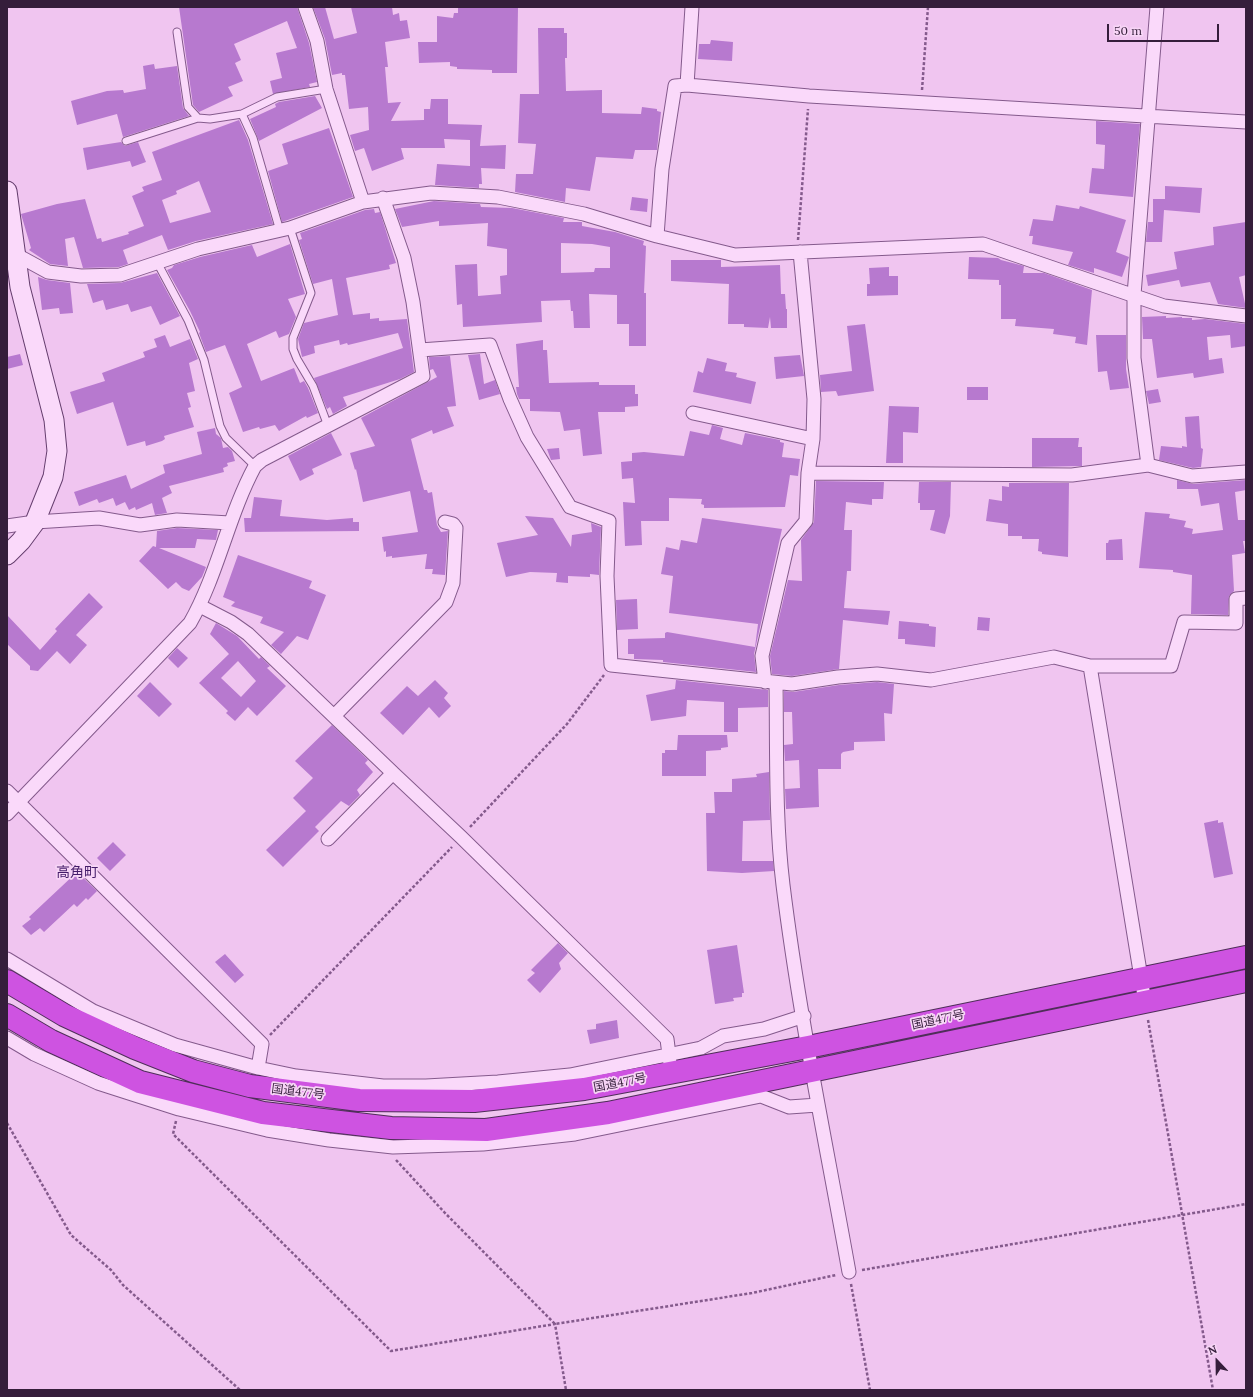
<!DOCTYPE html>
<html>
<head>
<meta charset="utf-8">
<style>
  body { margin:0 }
  #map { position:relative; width:1253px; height:1397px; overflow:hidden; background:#f0c5f0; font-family:Lora,serif }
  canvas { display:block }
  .frame { position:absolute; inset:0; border:8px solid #351e3b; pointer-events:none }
  .north { position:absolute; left:1197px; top:1341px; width:40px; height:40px; -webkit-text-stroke:3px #f7d5f6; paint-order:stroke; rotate:338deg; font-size:11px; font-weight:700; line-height:16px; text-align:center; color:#351e3b }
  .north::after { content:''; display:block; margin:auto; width:14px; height:18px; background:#351e3b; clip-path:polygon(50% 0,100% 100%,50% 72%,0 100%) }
  .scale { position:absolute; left:1107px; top:24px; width:112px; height:18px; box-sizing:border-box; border:2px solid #351e3b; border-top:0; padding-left:5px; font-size:12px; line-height:14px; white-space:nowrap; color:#351e3b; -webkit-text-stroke:3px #f7d5f6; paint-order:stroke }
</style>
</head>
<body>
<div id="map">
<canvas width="1253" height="1397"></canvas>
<div class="frame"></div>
<div class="north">N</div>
<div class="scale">50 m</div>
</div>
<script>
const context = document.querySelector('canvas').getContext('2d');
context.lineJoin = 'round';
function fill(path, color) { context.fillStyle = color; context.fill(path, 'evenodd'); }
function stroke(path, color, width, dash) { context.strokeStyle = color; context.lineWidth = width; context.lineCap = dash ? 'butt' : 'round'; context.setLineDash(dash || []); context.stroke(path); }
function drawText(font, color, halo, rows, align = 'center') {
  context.font = font + ' Lora,"Noto Sans JP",serif'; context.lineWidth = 3.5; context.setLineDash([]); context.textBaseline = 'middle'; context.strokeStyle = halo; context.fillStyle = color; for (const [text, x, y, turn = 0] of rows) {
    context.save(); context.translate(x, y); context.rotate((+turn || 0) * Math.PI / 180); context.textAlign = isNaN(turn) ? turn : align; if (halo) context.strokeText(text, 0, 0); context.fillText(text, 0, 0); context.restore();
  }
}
const building = new Path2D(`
  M 179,7 L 297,7 L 309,43 L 317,82 L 309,84 L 310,87 L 273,94 L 270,81 L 282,78 L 276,53 L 297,48 L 287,21 L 234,44 L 241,60 L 235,63 L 243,81 L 228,87 L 233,96 L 199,112 L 193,105 Z
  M 313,7 L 325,7 L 334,39 L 357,33 L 351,7 L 392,7 L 393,15 L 399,13 L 400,21 L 407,20 L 410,38 L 385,42 L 388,67 L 385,67 L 388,103 L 401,102 L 391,121 L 424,120 L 424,109 L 430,109 L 431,99 L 448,99 L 448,124 L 482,125 L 480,146 L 506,145 L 505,169 L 481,168 L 482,184 L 479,184 L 479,188 L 435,185 L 437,164 L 470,166 L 470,140 L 444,139 L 445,148 L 401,148 L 404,159 L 372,171 L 364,148 L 355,151 L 350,135 L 369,130 L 368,107 L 349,109 L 345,75 L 342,75 L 342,73 L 332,75 L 325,39 Z
  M 458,7 L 518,7 L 517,73 L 492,73 L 492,70 L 457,69 L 457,67 L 450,66 L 450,62 L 419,63 L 418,42 L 437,42 L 437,16 L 453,18 L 454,13 L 458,13 Z
  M 538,28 L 564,28 L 564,33 L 567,33 L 567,58 L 565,58 L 566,91 L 602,90 L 602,113 L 641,114 L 642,107 L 657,109 L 657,111 L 661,112 L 657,150 L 635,150 L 633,159 L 596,157 L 590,191 L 566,188 L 565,202 L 515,192 L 516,174 L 533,174 L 536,144 L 518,143 L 520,94 L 539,94 Z
  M 711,40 L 733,42 L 732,61 L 698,59 L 699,44 L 710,44 Z
  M 154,64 L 155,69 L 177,66 L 183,108 L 189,116 L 123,137 L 117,114 L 77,125 L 71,101 L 107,91 L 123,90 L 124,93 L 146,89 L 143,66 Z
  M 315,96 L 322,108 L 259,141 L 250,119 L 276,107 L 275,104 L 279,102 Z
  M 239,120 L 248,140 L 273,224 L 196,241 L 168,250 L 162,235 L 123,250 L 128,264 L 119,267 L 83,268 L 74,237 L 65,239 L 68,266 L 50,264 L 29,250 L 31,248 L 21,214 L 57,204 L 85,199 L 97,239 L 101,238 L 102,242 L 129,234 L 128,232 L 144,226 L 132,196 L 144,191 L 142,187 L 162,180 L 152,152 ZM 199,181 L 211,212 L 170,223 L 162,200 L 177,194 L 176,191 Z
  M 1096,121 L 1140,124 L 1133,197 L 1089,193 L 1092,168 L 1104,169 L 1105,145 L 1096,144 Z
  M 329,128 L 353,197 L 282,222 L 268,171 L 288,164 L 282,144 Z
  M 121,142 L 125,146 L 138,142 L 146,162 L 132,167 L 130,161 L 87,170 L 83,148 Z
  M 1165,186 L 1202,188 L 1200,213 L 1164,210 L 1162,242 L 1146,242 L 1148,222 L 1153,222 L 1153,199 L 1165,199 Z
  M 632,197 L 648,199 L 647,212 L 630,210 Z
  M 434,201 L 480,204 L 481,207 L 512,208 L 564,218 L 563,222 L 582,222 L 582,226 L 615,232 L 644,241 L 643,245 L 646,246 L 644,293 L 646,293 L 646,346 L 629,346 L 629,324 L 617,324 L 617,295 L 589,294 L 590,328 L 574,328 L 573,311 L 571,311 L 570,300 L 541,301 L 542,322 L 463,327 L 462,304 L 457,305 L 455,265 L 477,264 L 478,296 L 501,294 L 500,276 L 507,275 L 507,249 L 487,246 L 488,223 L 439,226 L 439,221 L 402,227 L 395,209 ZM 561,243 L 592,244 L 610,247 L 610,268 L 595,268 L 594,272 L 561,273 Z
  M 1056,205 L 1079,209 L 1080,206 L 1126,220 L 1116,252 L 1129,257 L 1122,277 L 1094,268 L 1094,273 L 1068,265 L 1073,252 L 1032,244 L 1033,236 L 1029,236 L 1033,219 L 1053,221 Z
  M 374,209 L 375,213 L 380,212 L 396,263 L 389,265 L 390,269 L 346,278 L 353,315 L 370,313 L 370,319 L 379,318 L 379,321 L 407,319 L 414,372 L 400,379 L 343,397 L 347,406 L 333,414 L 330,407 L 327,409 L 314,378 L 403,348 L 398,333 L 348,345 L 347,343 L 340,345 L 339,340 L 314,346 L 315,353 L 302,357 L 298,339 L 304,323 L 338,315 L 332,279 L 313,284 L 299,240 L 302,239 L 300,233 L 365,210 Z
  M 1246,222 L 1246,275 L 1239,277 L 1246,308 L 1218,304 L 1210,282 L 1181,287 L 1179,280 L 1148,286 L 1146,275 L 1177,269 L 1174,252 L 1214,245 L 1213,227 Z
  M 290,244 L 305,294 L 288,299 L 296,317 L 289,334 L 279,338 L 276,331 L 247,344 L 261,381 L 294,368 L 300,383 L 304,381 L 308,388 L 318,413 L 307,418 L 306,416 L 279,431 L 275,425 L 260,429 L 259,427 L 243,432 L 229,393 L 242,387 L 225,345 L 206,352 L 199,333 L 200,332 L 190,311 L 167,270 L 172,268 L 174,265 L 200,257 L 252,245 L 257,257 Z
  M 969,257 L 998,258 L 1001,260 L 1024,266 L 1023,273 L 1044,273 L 1092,290 L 1087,345 L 1075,343 L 1076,337 L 1053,334 L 1054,329 L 1015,326 L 1016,319 L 1001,319 L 1001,285 L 999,285 L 999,280 L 968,279 Z
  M 671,260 L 721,260 L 721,267 L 780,265 L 781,294 L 785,294 L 786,309 L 787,309 L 787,328 L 771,328 L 770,317 L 768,328 L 744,327 L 744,324 L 728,324 L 729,284 L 671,281 Z
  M 889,267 L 889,276 L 898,276 L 898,295 L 867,296 L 867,284 L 870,284 L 869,268 Z
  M 157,273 L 180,316 L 160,325 L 151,306 L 131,312 L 128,304 L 106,310 L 103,300 L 93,303 L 87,284 L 120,283 Z
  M 38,277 L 47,280 L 70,283 L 73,313 L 60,314 L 59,308 L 42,310 Z
  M 1166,316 L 1166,318 L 1182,317 L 1182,318 L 1192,318 L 1192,320 L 1205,319 L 1246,324 L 1246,346 L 1231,348 L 1230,335 L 1207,337 L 1209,360 L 1222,358 L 1224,373 L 1194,378 L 1193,373 L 1157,378 L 1152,339 L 1143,339 L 1142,317 Z
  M 865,324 L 874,391 L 838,396 L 836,391 L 821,392 L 820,375 L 852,371 L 847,326 Z
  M 165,335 L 170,347 L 190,339 L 198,359 L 189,363 L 195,391 L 187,393 L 191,407 L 188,408 L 194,427 L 164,436 L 165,439 L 162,441 L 146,446 L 145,441 L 127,446 L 113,402 L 77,414 L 70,392 L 105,381 L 102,373 L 145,357 L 143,352 L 157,347 L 154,339 Z
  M 1096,335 L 1126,335 L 1126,369 L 1129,388 L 1110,390 L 1107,371 L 1098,372 Z
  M 543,340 L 543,350 L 547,350 L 549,383 L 599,382 L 599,385 L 635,385 L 635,394 L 638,394 L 638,406 L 625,407 L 625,412 L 598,412 L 602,454 L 583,456 L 580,429 L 564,431 L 560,412 L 530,411 L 530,399 L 519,399 L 517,394 L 516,387 L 519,387 L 516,344 Z
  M 20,354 L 23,365 L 7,369 L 7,357 Z
  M 480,354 L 484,384 L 495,380 L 500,394 L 479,400 L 468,355 Z
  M 800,355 L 804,376 L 776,379 L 774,357 Z
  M 450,356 L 456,406 L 447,407 L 454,426 L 433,434 L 432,430 L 411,439 L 424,490 L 427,490 L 428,493 L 432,492 L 437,525 L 441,532 L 448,531 L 445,575 L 432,574 L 433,569 L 425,569 L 427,554 L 392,558 L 392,556 L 386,557 L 386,551 L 384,552 L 382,537 L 418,532 L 410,491 L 363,502 L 356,469 L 355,470 L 350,453 L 375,446 L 361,418 L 437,377 L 433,369 L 430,370 L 429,357 Z
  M 707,358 L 727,363 L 725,371 L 737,373 L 736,377 L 756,382 L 751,404 L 693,392 L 698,371 L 703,373 Z
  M 967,387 L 988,387 L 988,400 L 967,400 Z
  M 1158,389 L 1161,402 L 1149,404 L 1146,391 Z
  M 889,406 L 919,407 L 918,433 L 903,432 L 903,463 L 886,463 Z
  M 1199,416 L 1201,448 L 1203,449 L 1201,467 L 1193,468 L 1159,460 L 1161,446 L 1182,448 L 1182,446 L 1187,447 L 1185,417 Z
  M 712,425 L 723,428 L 720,439 L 742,445 L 745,433 L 780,440 L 780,442 L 784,443 L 782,457 L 800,459 L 798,476 L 790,475 L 785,507 L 704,508 L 704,505 L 701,504 L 702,499 L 669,498 L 669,521 L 641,521 L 642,545 L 625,546 L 623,502 L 635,503 L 633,478 L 622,479 L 621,462 L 632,461 L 632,453 L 644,452 L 684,456 L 690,431 L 709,435 Z
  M 215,428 L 216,434 L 221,438 L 223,448 L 228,447 L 232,451 L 235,461 L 227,463 L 228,466 L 223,468 L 224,472 L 169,486 L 172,493 L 162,498 L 167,513 L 155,515 L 152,503 L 136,510 L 135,507 L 129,510 L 125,502 L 116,506 L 113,498 L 99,503 L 97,499 L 79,506 L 74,492 L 126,475 L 131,489 L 165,473 L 163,465 L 202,454 L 197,432 Z
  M 331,433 L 342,455 L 312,469 L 314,474 L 300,481 L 288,456 Z
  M 1032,438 L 1079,438 L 1078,447 L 1082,447 L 1082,466 L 1032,467 Z
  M 559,448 L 560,459 L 551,460 L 547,449 Z
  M 1177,480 L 1193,484 L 1246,480 L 1246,490 L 1235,492 L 1238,520 L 1246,520 L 1246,541 L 1243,541 L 1245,553 L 1232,555 L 1234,591 L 1229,596 L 1228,615 L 1191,614 L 1192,575 L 1173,572 L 1173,570 L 1139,568 L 1145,512 L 1170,514 L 1169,518 L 1186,521 L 1184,527 L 1193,529 L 1192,534 L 1223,530 L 1219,503 L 1201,506 L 1198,489 L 1177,489 Z
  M 816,481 L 884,482 L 883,499 L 872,499 L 872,505 L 846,502 L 844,530 L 852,530 L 851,571 L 847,571 L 844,608 L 890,611 L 888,625 L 843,620 L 839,669 L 792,676 L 772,674 L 770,656 L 788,580 L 802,581 L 801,540 L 814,522 Z
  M 919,482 L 951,482 L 950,516 L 945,534 L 930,530 L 935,510 L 920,510 L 920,503 L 918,503 Z
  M 1009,483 L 1069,483 L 1068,557 L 1042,554 L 1042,552 L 1038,551 L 1039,539 L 1022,539 L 1022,536 L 1008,536 L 1008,524 L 986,521 L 989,499 L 1002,501 L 1002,486 L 1009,487 Z
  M 254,497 L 282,500 L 280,516 L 327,520 L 353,518 L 353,522 L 359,522 L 359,531 L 245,532 L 244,518 L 251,518 Z
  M 525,516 L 553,518 L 571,547 L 572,535 L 592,532 L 591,523 L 601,527 L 599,575 L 590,574 L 590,577 L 568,576 L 568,583 L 556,582 L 557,573 L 530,572 L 506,577 L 497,543 L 538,535 Z
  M 702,518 L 782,529 L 754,654 L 756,672 L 663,662 L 663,660 L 634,659 L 634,654 L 628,654 L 628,639 L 665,638 L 665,633 L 667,632 L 755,647 L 758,624 L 669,613 L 673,576 L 661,574 L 666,547 L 679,550 L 681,540 L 697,543 Z
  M 177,528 L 218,530 L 216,540 L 197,539 L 195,548 L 159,548 L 206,567 L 202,577 L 189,591 L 182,588 L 176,582 L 168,589 L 139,561 L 153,546 L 156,547 L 157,531 Z
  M 1122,539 L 1123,560 L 1106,560 L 1106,543 L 1108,543 L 1109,540 Z
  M 238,555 L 312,581 L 309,588 L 326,595 L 308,640 L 297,636 L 281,654 L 271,645 L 284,632 L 260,623 L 263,617 L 231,606 L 235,602 L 223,597 Z
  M 89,593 L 103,607 L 76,635 L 87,645 L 70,664 L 57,651 L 38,671 L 30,670 L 30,666 L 7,644 L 7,615 L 40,650 L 57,631 L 55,629 Z
  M 637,599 L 638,629 L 617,630 L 616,600 Z
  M 978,617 L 990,618 L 989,631 L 977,630 Z
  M 899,621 L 929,624 L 929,626 L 936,627 L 935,647 L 905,644 L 905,639 L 898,639 Z
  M 216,623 L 237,636 L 259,659 L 261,657 L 270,666 L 267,668 L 286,686 L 257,716 L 248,707 L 235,721 L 226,713 L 228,711 L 199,683 L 229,654 L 210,634 ZM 238,661 L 256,681 L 241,697 L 221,678 Z
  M 177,648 L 188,658 L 178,668 L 168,658 Z
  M 435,680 L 448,693 L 444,698 L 451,706 L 439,718 L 429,707 L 403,735 L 380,713 L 407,686 L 418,696 Z
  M 676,680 L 768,690 L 768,707 L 738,708 L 738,732 L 724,732 L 724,702 L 687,700 L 686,716 L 651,721 L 646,695 L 675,689 Z
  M 150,682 L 172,704 L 159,717 L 137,696 Z
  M 877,682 L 894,684 L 892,714 L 884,713 L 885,741 L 854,742 L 854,750 L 843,752 L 841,754 L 841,769 L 818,769 L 819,807 L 786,809 L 785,789 L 800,788 L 799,760 L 785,761 L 784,745 L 793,744 L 792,712 L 784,712 L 784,691 L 793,692 L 839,685 Z
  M 332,725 L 368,760 L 365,763 L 373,772 L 357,790 L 360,795 L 349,806 L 341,801 L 315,827 L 319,831 L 283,867 L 266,850 L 306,811 L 293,798 L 313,778 L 295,761 Z
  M 678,735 L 727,735 L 728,747 L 721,748 L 721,750 L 706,751 L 706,776 L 662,776 L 662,753 L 665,753 L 665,750 L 677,750 Z
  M 769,772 L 770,820 L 743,821 L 742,861 L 773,861 L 774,871 L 742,873 L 707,871 L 706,813 L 715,813 L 714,792 L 732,792 L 732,779 L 757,777 L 756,774 Z
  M 1218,820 L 1218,823 L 1223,822 L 1233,874 L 1214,878 L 1204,823 Z
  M 113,842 L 126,855 L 110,871 L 97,858 Z
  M 77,872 L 97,891 L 88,900 L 86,898 L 77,907 L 74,904 L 44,932 L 40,928 L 31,935 L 22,926 L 31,919 L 29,917 Z
  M 558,943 L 568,953 L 559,963 L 561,969 L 540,993 L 527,980 L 535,973 L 531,970 Z
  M 737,945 L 744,993 L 742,993 L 742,997 L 733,998 L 734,1001 L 715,1004 L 707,950 Z
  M 225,954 L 244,975 L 235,983 L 215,962 Z
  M 617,1020 L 619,1038 L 590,1044 L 587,1030 L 596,1029 L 596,1024 Z`);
const path = new Path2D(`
  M 922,90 L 928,7
  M 798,240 L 808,109
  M 470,827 L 567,724 L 604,675
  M 1148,1020 L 1213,1390
  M 270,1035 L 452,847
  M 176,1121 L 173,1134 L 391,1351 L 555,1324 L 566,1390
  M 7,1123 L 71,1235 L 111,1270 L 123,1285 L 240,1390
  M 396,1160 L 445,1213 L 555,1324 L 752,1293 L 836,1275
  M 862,1270 L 1246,1204
  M 851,1284 L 870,1390`);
const lane = new Path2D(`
  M 177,32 L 188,107 L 198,118 L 210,119 L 242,114 L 277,97 L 326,89
  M 242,114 L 253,138 L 280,231
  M 126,141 L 198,118
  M 290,228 L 311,293 L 293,338 L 293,349 L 297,359 L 313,386 L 328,426
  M 158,264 L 188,320 L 204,360 L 220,426 L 226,438 L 255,466`);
const street = new Path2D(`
  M 305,7 L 317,41 L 326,89 L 363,202
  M 687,85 L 692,7
  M 657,236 L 662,169 L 675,86 L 687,85 L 809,96 L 1246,122
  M 15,254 L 48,272 L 81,276 L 120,275 L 198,249 L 290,228 L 363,202 L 431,193 L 498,197 L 584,214 L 657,236 L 735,255 L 983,244 L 1164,306 L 1246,316
  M 420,350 L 490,345 L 510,399 L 527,437 L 570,507 L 609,521 L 607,576 L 611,665 L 792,684 L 838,677 L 877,674 L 931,680 L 1054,657 L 1090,666 L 1171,666 L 1184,622 L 1236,623 L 1236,599 L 1246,598
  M 693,413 L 813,439
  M 1148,465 L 1134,358 L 1134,295 L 1157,7
  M 808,473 L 1072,475 L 1148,465 L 1192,476 L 1246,472
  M 7,526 L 35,522 L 99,518 L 140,525 L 177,520 L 230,523
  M 200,606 L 231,622 L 248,634 L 393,773 L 328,839
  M 1090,666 L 1145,1002
  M 765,682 L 762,656 L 788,543 L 806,521 L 808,473 L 813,439 L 814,399 L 800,252
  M 776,683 C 777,750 775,819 783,885 C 799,1015 826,1143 849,1272
  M 334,716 L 446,602 L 453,583 L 456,528 L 453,524 L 445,522
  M 393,773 L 461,837 L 667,1039 L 670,1063
  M 7,791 L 262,1044 L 258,1068
  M 7,814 L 190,623 C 218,574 228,516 255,466 L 262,460 L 423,376 L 413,302 L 404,258 L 383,198
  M 7,959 L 93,1011 L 175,1045 L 258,1068 L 296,1076 L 383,1086 L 426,1086 L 498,1082 L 570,1075 L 701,1048 L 723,1036 L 764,1029 L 804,1016
  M 7,1038 L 34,1054 L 98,1083 L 179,1109 L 267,1130 L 329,1140 L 393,1147 L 483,1144 L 575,1134 L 761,1096 L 789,1107 L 818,1105`);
const secondary = new Path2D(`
  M 7,191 L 20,287 L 54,420 L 57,451 L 53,477 L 35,522 L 21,541 L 7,555`);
const highway = new Path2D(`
  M 7,981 L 64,1015 L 135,1048 L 193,1071 L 250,1086 L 359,1100 L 474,1101 L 584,1089 L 808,1047 L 1246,957
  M 7,1015 L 51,1041 L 140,1082 L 263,1113 L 391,1128 L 486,1130 L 608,1113 L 1246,981`);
const streetNames = [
  ["国道477号",938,1020,-12],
  ["国道477号",620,1083,-11],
  ["国道477号",298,1092,7]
];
const quarterNames = [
  ["高角町",77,873]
];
fill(building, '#b779cf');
stroke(lane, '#845a8c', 9);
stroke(street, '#845a8c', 15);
stroke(secondary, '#643d6d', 21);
stroke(highway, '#4f2e59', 24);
stroke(path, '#845a8c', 2.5, [3, 2]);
stroke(lane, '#fad9fa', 7);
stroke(street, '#fad9fa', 13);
stroke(secondary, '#fad9fa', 19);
stroke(highway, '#ce53e1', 22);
drawText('12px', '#351e3b', '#f7d5f6', streetNames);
drawText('14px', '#441c69', '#f7d5f6', quarterNames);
</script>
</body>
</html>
